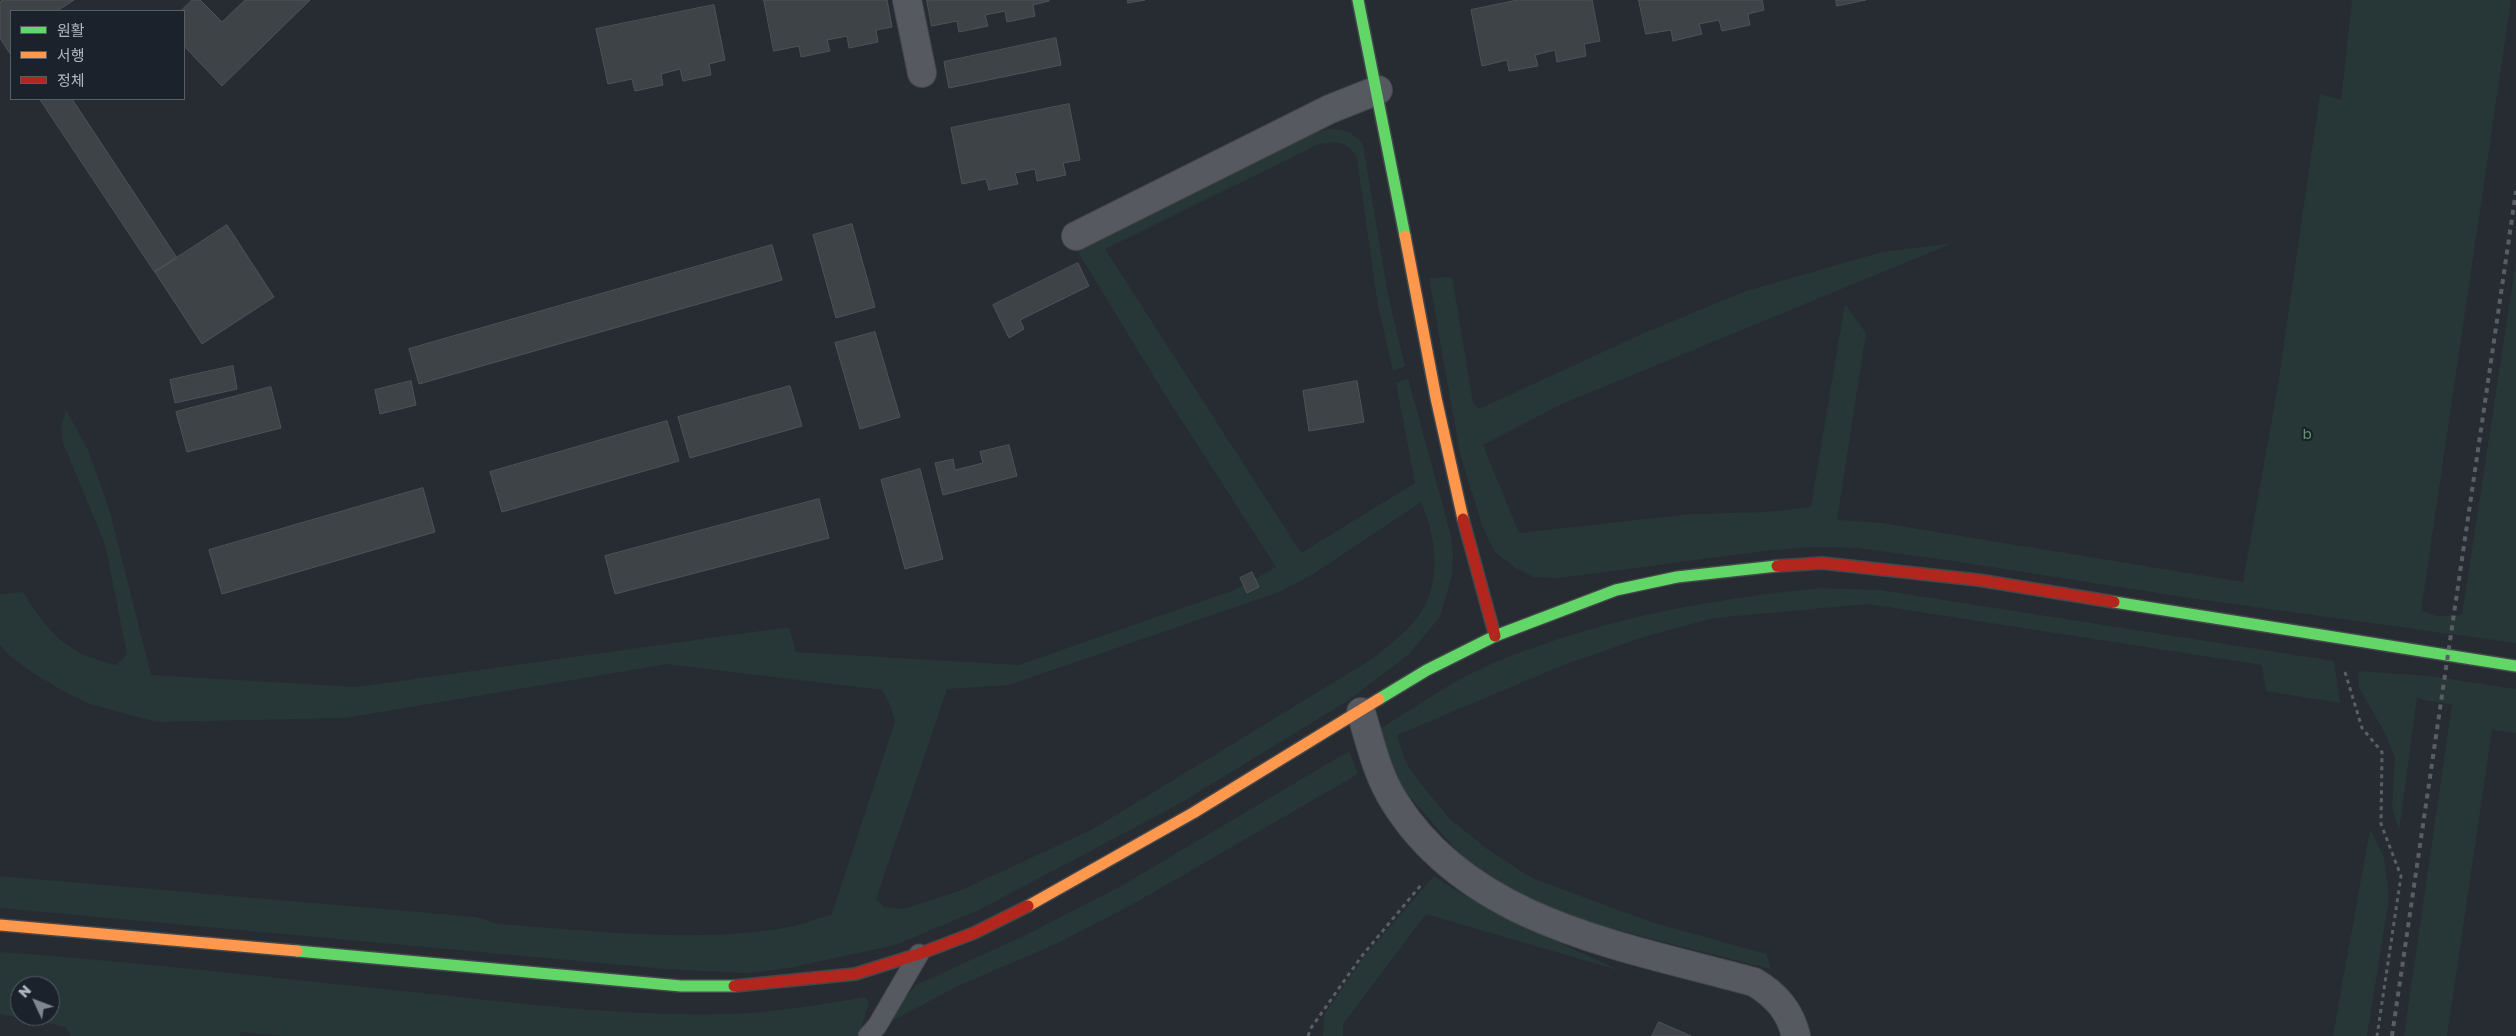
<!DOCTYPE html>
<html>
<head>
<meta charset="utf-8">
<style>
  body { margin:0 }
  #map { position:relative; width:2516px; height:1036px; overflow:hidden; background:#262c32; font-family:"Golos Text","Noto Sans KR",sans-serif }
  canvas { display:block }
  .legend { position:absolute; left:10px; top:10px; width:175px; height:90px; box-sizing:border-box; background:#1b222b; border:1px solid #575e68; margin:0; padding:6px 9px; list-style:none; font-size:15px; color:#b0b8c3 }
  .legend li { display:flex; align-items:center; gap:10px; height:25px }
  .legend b { width:25px; border:1px solid #575e68 }
  .north { position:absolute; left:10px; top:976px; width:50px; height:50px; box-sizing:border-box; background:#1b222b; border:1px solid #575e68; border-radius:50%; rotate:313deg; font-size:14px; font-weight:700; line-height:20px; text-align:center; color:#b0b8c3 }
  .north::after { content:''; display:block; margin:auto; width:18px; height:22px; background:#808790; clip-path:polygon(50% 0,100% 100%,50% 72%,0 100%) }
</style>
</head>
<body>
<div id="map">
<canvas width="2516" height="1036"></canvas>
<ul class="legend">
<li><b style="height:6px;background:#63d668"></b>원활</li>
<li><b style="height:6px;background:#ff974d"></b>서행</li>
<li><b style="height:6px;background:#b3261e"></b>정체</li>
</ul>
<div class="north">N</div>
</div>
<script>
const context = document.querySelector('canvas').getContext('2d');
context.lineJoin = 'round';
function fill(path, color) { context.fillStyle = color; context.fill(path, 'evenodd'); }
function stroke(path, color, width, dash) { context.strokeStyle = color; context.lineWidth = width; context.lineCap = dash ? 'butt' : 'round'; context.setLineDash(dash || []); context.stroke(path); }
function drawText(font, color, halo, rows, align = 'center') {
  context.font = font + ' "Golos Text",sans-serif'; context.lineWidth = 4.5; context.setLineDash([]); context.textBaseline = 'middle'; context.strokeStyle = halo; context.fillStyle = color; for (const [text, x, y, turn = 0] of rows) {
    context.save(); context.translate(x, y); context.rotate((+turn || 0) * Math.PI / 180); context.textAlign = isNaN(turn) ? turn : align; if (halo) context.strokeText(text, 0, 0); context.fillText(text, 0, 0); context.restore();
  }
}
const green = new Path2D(`
  M 2352,0 L 2511,0 L 2421,611 L 2437,616 L 2462,615 L 2516,261 L 2516,643 L 2190,598 L 1940,559 L 1857,548 L 1813,547 L 1764,551 L 1559,578 L 1533,577 L 1514,567 L 1495,552 L 1482,525 L 1460,454 L 1429,278 L 1452,277 L 1473,403 L 1479,409 L 1644,333 L 1746,291 L 1882,252 L 1953,243 L 1562,404 L 1483,445 L 1519,533 L 1691,514 L 1766,512 L 1811,507 L 1845,304 L 1866,333 L 1837,520 L 1882,523 L 2243,582 L 2278,385 L 2320,94 L 2341,100 Z
  M 1331,129 C 1346,129 1354,133 1363,145 L 1388,295 L 1405,366 L 1393,371 L 1378,305 L 1357,159 C 1349,141 1337,141 1319,144 L 1105,249 L 1301,553 L 1415,483 L 1396,383 L 1408,378 L 1451,536 L 1453,555 L 1452,575 L 1440,617 L 1409,654 L 1349,700 L 1179,804 L 977,911 L 895,945 L 789,968 L 746,973 L 666,969 L 0,908 L 0,876 L 476,917 L 497,924 C 593,930 693,944 789,927 C 803,925 818,918 832,914 L 895,722 L 891,707 L 882,690 L 667,664 L 345,718 L 156,722 L 90,704 L 63,691 L 33,673 L 10,656 L 0,645 L 0,594 L 23,592 C 50,635 66,653 116,665 L 127,655 L 105,544 L 63,443 L 61,427 L 66,410 L 88,450 L 110,512 L 151,675 L 357,687 L 789,627 L 796,652 L 1019,665 L 1234,590 L 1276,567 L 1164,393 L 1078,252 L 1317,132 ZM 1421,502 C 1438,540 1443,591 1412,624 C 1400,637 1385,648 1372,659 L 1093,829 L 962,890 L 903,909 L 884,907 L 876,899 L 947,689 L 1009,685 L 1279,592 L 1315,573 Z
  M 1821,588 L 1880,590 L 2334,661 L 2340,703 L 2266,691 L 2262,665 L 1868,604 L 1714,618 L 1647,636 L 1566,664 L 1397,735 L 1404,758 L 1413,774 L 1449,818 L 1487,849 L 1532,878 L 1651,922 L 1766,954 L 1771,969 L 1588,923 L 1538,903 L 1496,883 L 1466,861 L 1404,790 L 1378,730 C 1414,708 1450,682 1489,665 C 1594,620 1708,599 1821,588 Z
  M 2358,671 L 2430,676 L 2516,689 L 2516,733 L 2492,730 L 2447,1036 L 2404,1036 L 2452,704 L 2427,701 L 2417,697 L 2399,831 L 2392,807 L 2395,758 L 2385,733 L 2359,688 Z
  M 1349,751 L 1358,774 L 1133,904 L 1058,943 L 958,986 L 892,1021 L 901,1003 L 916,985 L 1026,935 L 1123,885 Z
  M 2370,829 L 2384,857 L 2389,898 L 2367,1036 L 2333,1036 Z
  M 1434,876 C 1494,917 1556,940 1621,971 L 1426,914 L 1343,1024 L 1343,1036 L 1323,1036 L 1324,1015 L 1363,958 Z
  M 0,952 C 138,962 275,978 413,992 C 518,1003 625,1017 731,1014 C 776,1012 820,1005 865,997 L 869,1002 L 860,1032 L 856,1036 L 282,1036 L 241,1032 L 240,1036 L 71,1036 L 66,1027 L 0,1014 ZM 20,986 L 50,986 L 50,1016 L 20,1016 Z`);
const building = new Path2D(`
  M 4,0 L 74,0 L 57,11 L 11,11 L 11,55 L 0,38 L 0,2 Z
  M 192,0 L 200,0 L 222,22 L 245,0 L 310,0 L 222,86 L 184,46 L 184,11 L 181,11 Z
  M 764,0 L 887,0 L 892,27 L 876,30 L 878,42 L 849,48 L 847,36 L 827,40 L 830,51 L 801,57 L 799,46 L 774,51 Z
  M 927,0 L 1049,0 L 1049,1 L 1033,5 L 1035,16 L 1007,22 L 1005,11 L 985,15 L 988,26 L 959,32 L 957,21 L 932,26 Z
  M 1128,0 L 1145,0 L 1128,3 Z
  M 1518,0 L 1592,0 L 1600,41 L 1584,44 L 1586,56 L 1557,62 L 1555,50 L 1535,55 L 1538,66 L 1509,71 L 1507,60 L 1482,66 L 1471,10 Z
  M 1639,0 L 1762,0 L 1764,10 L 1748,14 L 1750,25 L 1722,31 L 1719,20 L 1699,24 L 1702,34 L 1673,41 L 1671,30 L 1646,34 Z
  M 1836,0 L 1866,0 L 1837,6 Z
  M 714,5 L 725,60 L 709,64 L 711,75 L 683,81 L 680,69 L 661,74 L 663,85 L 635,91 L 632,79 L 608,84 L 596,29 Z
  M 1056,38 L 1061,65 L 949,88 L 944,62 Z
  M 40,99 L 72,99 L 177,258 L 155,272 Z
  M 1069,104 L 1080,160 L 1063,163 L 1066,175 L 1037,181 L 1035,169 L 1015,173 L 1018,184 L 989,190 L 986,179 L 962,184 L 951,128 Z
  M 852,224 L 875,307 L 836,318 L 813,235 Z
  M 227,225 L 274,297 L 202,344 L 155,272 Z
  M 772,245 L 782,280 L 419,384 L 409,349 Z
  M 1078,263 L 1089,286 L 1020,320 L 1024,329 L 1009,338 L 993,305 Z
  M 875,332 L 900,417 L 860,429 L 835,343 Z
  M 233,366 L 237,389 L 175,403 L 170,380 Z
  M 411,381 L 416,405 L 380,414 L 375,390 Z
  M 1357,381 L 1364,422 L 1309,431 L 1303,391 Z
  M 790,386 L 802,426 L 690,458 L 678,417 Z
  M 271,387 L 281,428 L 187,452 L 176,412 Z
  M 667,421 L 679,461 L 502,512 L 490,472 Z
  M 1009,445 L 1017,476 L 943,495 L 935,463 L 953,459 L 955,470 L 983,463 L 980,452 Z
  M 920,469 L 943,559 L 905,569 L 881,480 Z
  M 423,488 L 435,532 L 222,594 L 209,550 Z
  M 819,499 L 829,538 L 615,594 L 605,556 Z
  M 1252,572 L 1259,587 L 1247,593 L 1240,578 Z
  M 1659,1022 L 1691,1036 L 1652,1036 Z`);
const path = new Path2D(`
  M 2345,672 L 2362,728 L 2382,752 L 2381,824 L 2401,876 L 2377,1036
  M 1308,1036 L 1311,1028 L 1361,957 L 1421,885`);
const lane = new Path2D(`
  M 868,1036 L 877,1026 L 919,954`);
const street = new Path2D(`
  M 907,0 L 922,73
  M 1076,236 L 1330,109 L 1378,90
  M 1361,712 C 1370,742 1377,774 1394,801 C 1470,924 1627,947 1754,982 C 1776,995 1790,1011 1796,1036`);
const fast = new Path2D(`
  M 1358,0 L 1405,236
  M 2114,602 L 2516,666
  M 1379,699 L 1427,670 L 1495,636 L 1616,590 L 1677,577 L 1777,566
  M 297,951 L 681,986 L 734,986`);
const slow = new Path2D(`
  M 1405,236 L 1436,398 L 1463,519
  M 1028,906 L 1193,813 L 1379,699
  M 0,925 L 297,951`);
const jam = new Path2D(`
  M 1463,519 L 1495,636
  M 1777,566 L 1822,563 L 1978,580 L 2114,602
  M 734,986 L 855,974 L 919,954 L 974,933 L 1028,906`);
const rail = new Path2D(`
  M 2392,1036 L 2516,191`);
const parkNames = [
  ["b",2307,434]
];
fill(green, '#273738');
fill(building, '#3e4348');
stroke(building, '#4e5359', 1);
stroke(lane, '#44484c', 21);
stroke(street, '#44484c', 30);
stroke(fast, '#44484c', 14);
stroke(slow, '#44484c', 14);
stroke(jam, '#44484c', 14);
stroke(path, '#5a5f64', 3, [4, 4]);
stroke(lane, '#565a60', 19);
stroke(street, '#565a60', 28);
stroke(fast, '#63d668', 11);
stroke(slow, '#ff974d', 11);
stroke(jam, '#b3261e', 11);
stroke(rail, '#5a5e64', 4, [5, 5]);
drawText('15px', '#6a9172', '#1b222b', parkNames);
</script>
</body>
</html>
